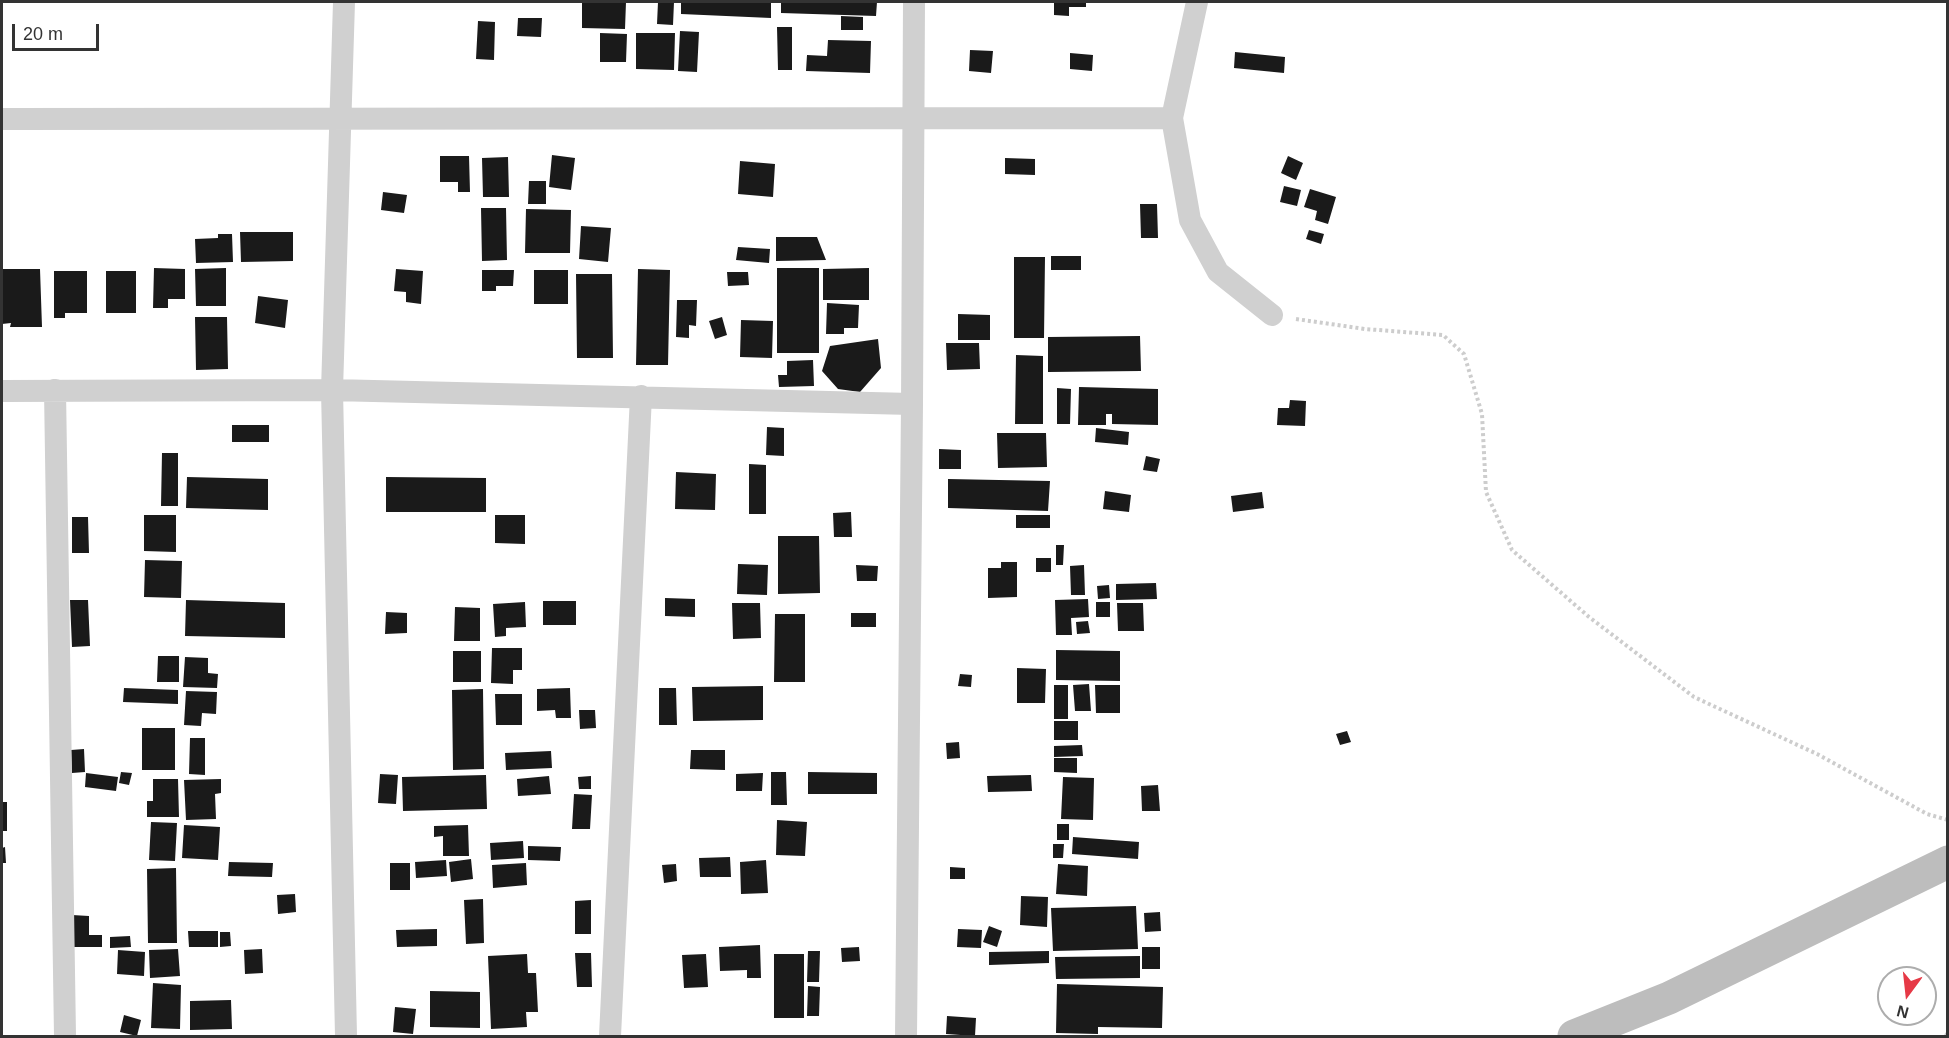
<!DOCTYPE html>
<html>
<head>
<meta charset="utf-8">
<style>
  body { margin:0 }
  #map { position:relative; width:1949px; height:1038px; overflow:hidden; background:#fff; font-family:Helvetica,sans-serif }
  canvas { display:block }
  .frame { position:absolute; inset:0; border:3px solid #333; pointer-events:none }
  .north { position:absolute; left:1877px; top:966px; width:60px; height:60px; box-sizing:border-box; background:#fff; border:2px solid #adadad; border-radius:50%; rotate:195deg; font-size:16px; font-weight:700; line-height:24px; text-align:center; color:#333 }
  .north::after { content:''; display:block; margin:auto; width:21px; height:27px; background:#e63946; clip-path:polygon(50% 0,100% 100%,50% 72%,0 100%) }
  .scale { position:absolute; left:12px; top:24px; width:87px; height:27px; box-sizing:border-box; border:3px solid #333; border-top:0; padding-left:8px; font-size:18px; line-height:21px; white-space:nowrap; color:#333; -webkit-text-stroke:4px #fff; paint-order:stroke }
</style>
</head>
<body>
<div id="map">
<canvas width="1949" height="1038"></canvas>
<div class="frame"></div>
<div class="north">N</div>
<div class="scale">20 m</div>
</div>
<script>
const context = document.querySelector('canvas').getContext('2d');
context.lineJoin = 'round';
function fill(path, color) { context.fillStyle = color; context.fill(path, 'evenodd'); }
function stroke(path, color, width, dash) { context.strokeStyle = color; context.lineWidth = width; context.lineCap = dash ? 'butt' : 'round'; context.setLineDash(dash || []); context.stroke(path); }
const building = new Path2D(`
  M 582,2 L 626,2 L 625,29 L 582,28 Z
  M 658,2 L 674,2 L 673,25 L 657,24 Z
  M 681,2 L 771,2 L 771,18 L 681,14 Z
  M 781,2 L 877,2 L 876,16 L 781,13 Z
  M 1054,2 L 1086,2 L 1086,7 L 1069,7 L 1069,16 L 1054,15 Z
  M 841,16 L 863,17 L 863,30 L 841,30 Z
  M 518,18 L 542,18 L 541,37 L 517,36 Z
  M 478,21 L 495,22 L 494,60 L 476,59 Z
  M 777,27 L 792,27 L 792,70 L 778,70 Z
  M 680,31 L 699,32 L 697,72 L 678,71 Z
  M 600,33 L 627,34 L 626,62 L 600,62 Z
  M 636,33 L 675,33 L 674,70 L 636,69 Z
  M 828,40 L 871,41 L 870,73 L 806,71 L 807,55 L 827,56 Z
  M 970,50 L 993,51 L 991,73 L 969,71 Z
  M 1235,52 L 1285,57 L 1284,73 L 1234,68 Z
  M 1070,53 L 1093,55 L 1092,71 L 1070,69 Z
  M 552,155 L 575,158 L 571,190 L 549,187 Z
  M 440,156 L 469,156 L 470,192 L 458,192 L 458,182 L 440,182 Z
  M 1288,156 L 1303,163 L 1296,180 L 1281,173 Z
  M 508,157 L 509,197 L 483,197 L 482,158 Z
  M 1005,158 L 1035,159 L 1035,175 L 1005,174 Z
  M 740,161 L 775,164 L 773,197 L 738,194 Z
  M 529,181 L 546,181 L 546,204 L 528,204 Z
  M 1284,186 L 1301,190 L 1297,206 L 1280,202 Z
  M 1310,189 L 1336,197 L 1328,224 L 1315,220 L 1317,211 L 1304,207 Z
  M 383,192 L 407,195 L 404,213 L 381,210 Z
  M 1140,204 L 1157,204 L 1158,238 L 1141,238 Z
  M 481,208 L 506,208 L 507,260 L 482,261 Z
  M 526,209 L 571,210 L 570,253 L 525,253 Z
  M 581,226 L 611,228 L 608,262 L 579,259 Z
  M 1309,230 L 1324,234 L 1321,244 L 1306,239 Z
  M 240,232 L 293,232 L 293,261 L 241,262 Z
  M 218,234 L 232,234 L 233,262 L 196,263 L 195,239 L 218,238 Z
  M 776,237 L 817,237 L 826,260 L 776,261 Z
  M 738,247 L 770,249 L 769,263 L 736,260 Z
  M 1051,256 L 1081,256 L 1081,270 L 1051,270 Z
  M 1014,257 L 1045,257 L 1044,338 L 1014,338 Z
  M 154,268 L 185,269 L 185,299 L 168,299 L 168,308 L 153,308 Z
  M 226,268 L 226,306 L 196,306 L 195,269 Z
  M 777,268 L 819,268 L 819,353 L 777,353 Z
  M 869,268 L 869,300 L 823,300 L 823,269 Z
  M 2,269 L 40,269 L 42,327 L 10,327 L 11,323 L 2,324 Z
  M 396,269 L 423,271 L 421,304 L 406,302 L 406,292 L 394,291 Z
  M 638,269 L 670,270 L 668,365 L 636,365 Z
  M 482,270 L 514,270 L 513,286 L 496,286 L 496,291 L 482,291 Z
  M 534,270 L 568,270 L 568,304 L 534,304 Z
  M 54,271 L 87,271 L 87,313 L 65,313 L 65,318 L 54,318 Z
  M 106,271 L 136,271 L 136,313 L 106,313 Z
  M 727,272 L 748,272 L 749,285 L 728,286 Z
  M 576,274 L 612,274 L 613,358 L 577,358 Z
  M 258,296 L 288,300 L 285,328 L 255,323 Z
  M 677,300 L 697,300 L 696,326 L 689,325 L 689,338 L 676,337 Z
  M 827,303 L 859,305 L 858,328 L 844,328 L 844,334 L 826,334 Z
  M 958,314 L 990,315 L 990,340 L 958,340 Z
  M 195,317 L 227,317 L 228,369 L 196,370 Z
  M 722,317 L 727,335 L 715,339 L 709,321 Z
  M 741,320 L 773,321 L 772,358 L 740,357 Z
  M 1140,336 L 1141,371 L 1048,372 L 1048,337 Z
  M 878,339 L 881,368 L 860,392 L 838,389 L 822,371 L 830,346 Z
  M 946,343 L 979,343 L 980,369 L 947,370 Z
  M 1016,355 L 1043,356 L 1043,424 L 1015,424 Z
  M 813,360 L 814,386 L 779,387 L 778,375 L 787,375 L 787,361 Z
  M 1079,387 L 1158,389 L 1158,425 L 1112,424 L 1112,414 L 1106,414 L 1106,425 L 1078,425 Z
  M 1057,388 L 1071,389 L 1070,424 L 1057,424 Z
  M 1290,400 L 1306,401 L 1305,426 L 1277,425 L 1278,408 L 1289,408 Z
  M 232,425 L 269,425 L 269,442 L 232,442 Z
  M 767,427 L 784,428 L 784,456 L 766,455 Z
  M 1096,428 L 1129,432 L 1128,445 L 1095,442 Z
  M 997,433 L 1046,433 L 1047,467 L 998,468 Z
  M 939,449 L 961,450 L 961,469 L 939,469 Z
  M 162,453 L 178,453 L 178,506 L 161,506 Z
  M 1146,456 L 1160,459 L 1157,472 L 1143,470 Z
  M 749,464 L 766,465 L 766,514 L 749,514 Z
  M 676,472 L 716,474 L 715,510 L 675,509 Z
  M 187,477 L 268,479 L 268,510 L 186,508 Z
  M 386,477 L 486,478 L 486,512 L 386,512 Z
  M 948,479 L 1050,481 L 1048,511 L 948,508 Z
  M 1105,491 L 1131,495 L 1129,512 L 1103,509 Z
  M 1262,492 L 1264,508 L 1233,512 L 1231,496 Z
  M 851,512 L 852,537 L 834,537 L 833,513 Z
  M 144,515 L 176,515 L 176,552 L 144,551 Z
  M 495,515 L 525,515 L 525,544 L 495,543 Z
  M 1016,515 L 1050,515 L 1050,528 L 1016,528 Z
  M 72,517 L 88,517 L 89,553 L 72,553 Z
  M 778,536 L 819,536 L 820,593 L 778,594 Z
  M 1056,545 L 1064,545 L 1063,565 L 1056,565 Z
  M 1036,558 L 1051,558 L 1051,572 L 1036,572 Z
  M 145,560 L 182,561 L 181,598 L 144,597 Z
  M 1001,562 L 1017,562 L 1017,597 L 988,598 L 988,568 L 1001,568 Z
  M 738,564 L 768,565 L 767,595 L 737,594 Z
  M 856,565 L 878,566 L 877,581 L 857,581 Z
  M 1084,565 L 1085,595 L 1071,595 L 1070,566 Z
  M 1156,583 L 1157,599 L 1116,600 L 1116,584 Z
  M 1109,585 L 1110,598 L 1098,599 L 1097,586 Z
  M 665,598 L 695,599 L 695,617 L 665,616 Z
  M 1088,599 L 1089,617 L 1071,618 L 1072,635 L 1056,635 L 1055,600 Z
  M 70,600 L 88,600 L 90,646 L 72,647 Z
  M 186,600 L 285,603 L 285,638 L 185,636 Z
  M 543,601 L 576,601 L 576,625 L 543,625 Z
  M 525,602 L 526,627 L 506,628 L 506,636 L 495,637 L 493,604 Z
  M 1096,602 L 1110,602 L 1110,617 L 1096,617 Z
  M 732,603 L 760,603 L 761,638 L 733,639 Z
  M 1117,603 L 1143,603 L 1144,631 L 1118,631 Z
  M 455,607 L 480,608 L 480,641 L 454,641 Z
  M 386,612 L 407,613 L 407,633 L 385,634 Z
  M 851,613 L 876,613 L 876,627 L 851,627 Z
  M 775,614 L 805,614 L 805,682 L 774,682 Z
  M 1088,621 L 1090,633 L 1077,634 L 1076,622 Z
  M 492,648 L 522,648 L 522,670 L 513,670 L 513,684 L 491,683 Z
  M 1056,650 L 1120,651 L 1120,681 L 1056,680 Z
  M 453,651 L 481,651 L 481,682 L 453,682 Z
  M 158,656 L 179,656 L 179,682 L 157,682 Z
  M 185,657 L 208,658 L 208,673 L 218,674 L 217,688 L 183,687 Z
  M 1017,668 L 1046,669 L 1045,703 L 1017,703 Z
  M 960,674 L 972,675 L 971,687 L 958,686 Z
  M 1089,684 L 1091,711 L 1075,711 L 1073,685 Z
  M 1054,685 L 1068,685 L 1068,719 L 1054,719 Z
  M 1095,685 L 1120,685 L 1120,713 L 1096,713 Z
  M 763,686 L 763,720 L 693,721 L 692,687 Z
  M 124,688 L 178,690 L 178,704 L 123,702 Z
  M 570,688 L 571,718 L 556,718 L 555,710 L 537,711 L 537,689 Z
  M 659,688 L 676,688 L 677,725 L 659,725 Z
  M 483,689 L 484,769 L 453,770 L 452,690 Z
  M 186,691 L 217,692 L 216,714 L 202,713 L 201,726 L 184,725 Z
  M 495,694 L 522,694 L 522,725 L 496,725 Z
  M 579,710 L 595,710 L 596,728 L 580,729 Z
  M 1054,721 L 1078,721 L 1078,740 L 1054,740 Z
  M 142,728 L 175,728 L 175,770 L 142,770 Z
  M 1347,731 L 1351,742 L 1340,745 L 1336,734 Z
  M 190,738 L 205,738 L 205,775 L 189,774 Z
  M 959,742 L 960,758 L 947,759 L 946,743 Z
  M 1082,745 L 1083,756 L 1054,757 L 1054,746 Z
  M 84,749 L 85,772 L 72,773 L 71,750 Z
  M 691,750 L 725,750 L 725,770 L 690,769 Z
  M 551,751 L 552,768 L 506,770 L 505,753 Z
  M 1054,758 L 1077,758 L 1077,773 L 1054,772 Z
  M 121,772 L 132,773 L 129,785 L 119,783 Z
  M 771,772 L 786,772 L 787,805 L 771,805 Z
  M 808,772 L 877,773 L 877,794 L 808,794 Z
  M 86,773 L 118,777 L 116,791 L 85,787 Z
  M 763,773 L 762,791 L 736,791 L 736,774 Z
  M 380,774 L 398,775 L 396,804 L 378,803 Z
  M 486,775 L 487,809 L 403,811 L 402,777 Z
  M 1031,775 L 1032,791 L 988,792 L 987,776 Z
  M 549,776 L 551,794 L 518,796 L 517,779 Z
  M 591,776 L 591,789 L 579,789 L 578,777 Z
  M 1063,777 L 1094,778 L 1093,820 L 1061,819 Z
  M 153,779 L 178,779 L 179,817 L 147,817 L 147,801 L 153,801 Z
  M 221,779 L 221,793 L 215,794 L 216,819 L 186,820 L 184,780 Z
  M 1158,785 L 1160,811 L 1142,811 L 1141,786 Z
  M 574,794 L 592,795 L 590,829 L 572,829 Z
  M 2,802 L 7,802 L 7,831 L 2,831 Z
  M 777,820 L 807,822 L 805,856 L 776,855 Z
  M 151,822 L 177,823 L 175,861 L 149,860 Z
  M 1057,824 L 1069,824 L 1069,840 L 1057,840 Z
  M 184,825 L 220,827 L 218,860 L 182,858 Z
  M 468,825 L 469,856 L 443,856 L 443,836 L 434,837 L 434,826 Z
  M 1073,837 L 1139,842 L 1138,859 L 1072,854 Z
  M 523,841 L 524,858 L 491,860 L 490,843 Z
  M 1053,844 L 1064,844 L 1063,858 L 1053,858 Z
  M 528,846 L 561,847 L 560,861 L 528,860 Z
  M 5,847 L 6,863 L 2,863 L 2,848 Z
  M 730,857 L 731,877 L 700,877 L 699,858 Z
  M 471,859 L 473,879 L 451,882 L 449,862 Z
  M 446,860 L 447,876 L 416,878 L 415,862 Z
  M 766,860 L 768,893 L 741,894 L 740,862 Z
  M 229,862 L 273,863 L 272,877 L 228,876 Z
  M 390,863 L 410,863 L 410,890 L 390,890 Z
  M 526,863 L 527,885 L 493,888 L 492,865 Z
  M 676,864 L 677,881 L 664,883 L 662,865 Z
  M 1058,864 L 1088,866 L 1087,896 L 1056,894 Z
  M 950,867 L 965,868 L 965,879 L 950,879 Z
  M 176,868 L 177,943 L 148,943 L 147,869 Z
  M 295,894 L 296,912 L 278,914 L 277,895 Z
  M 1021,896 L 1048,897 L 1047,927 L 1020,925 Z
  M 483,899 L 484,943 L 466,944 L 464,900 Z
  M 591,900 L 591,934 L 575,934 L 575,901 Z
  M 1136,906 L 1138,949 L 1053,951 L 1051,908 Z
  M 1160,912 L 1161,931 L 1145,932 L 1144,913 Z
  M 72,915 L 89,916 L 89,935 L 102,935 L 102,947 L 71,947 Z
  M 989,926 L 1002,931 L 997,947 L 983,942 Z
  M 437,929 L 437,946 L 397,947 L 396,930 Z
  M 958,929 L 982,930 L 981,948 L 957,947 Z
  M 188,931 L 218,931 L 218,947 L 189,947 Z
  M 220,932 L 230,932 L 231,946 L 220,947 Z
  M 130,936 L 131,947 L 110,948 L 110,937 Z
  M 760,945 L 761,978 L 747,978 L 747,970 L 720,971 L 719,947 Z
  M 859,947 L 860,961 L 842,962 L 841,948 Z
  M 1142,947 L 1160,947 L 1160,969 L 1142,969 Z
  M 178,949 L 180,976 L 150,978 L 149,950 Z
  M 262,949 L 263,973 L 245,974 L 244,950 Z
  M 118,950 L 145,952 L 144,976 L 117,974 Z
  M 808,951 L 820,951 L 819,982 L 807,982 Z
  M 1049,951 L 1049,963 L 989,965 L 989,952 Z
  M 575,953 L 591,953 L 592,987 L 577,987 Z
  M 527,954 L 528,973 L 536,973 L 538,1012 L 526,1012 L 527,1027 L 491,1029 L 488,956 Z
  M 706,954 L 708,987 L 684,988 L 682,955 Z
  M 774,954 L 804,954 L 804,1018 L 774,1018 Z
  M 1140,956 L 1140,978 L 1056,979 L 1055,957 Z
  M 153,983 L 181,985 L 180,1029 L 151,1028 Z
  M 1057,984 L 1163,987 L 1162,1028 L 1098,1027 L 1098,1034 L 1056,1033 Z
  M 808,986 L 820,987 L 819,1016 L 807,1016 Z
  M 430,991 L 480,992 L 480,1028 L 430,1027 Z
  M 231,1000 L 232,1029 L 190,1030 L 190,1001 Z
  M 395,1007 L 416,1009 L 413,1034 L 393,1032 Z
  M 124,1015 L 141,1020 L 137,1036 L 120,1032 Z
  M 947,1016 L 976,1018 L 975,1036 L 946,1034 Z`);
const path = new Path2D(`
  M 1296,319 L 1365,329 L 1443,335 L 1464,354 L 1482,414 L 1486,492 L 1512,550 L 1589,617 L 1694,697 L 1817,754 L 1927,814 L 1948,820
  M 1946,1036 L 1948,1031`);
const street = new Path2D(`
  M 1197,2 L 1172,118 L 1190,220 L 1218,272 L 1272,315
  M 2,119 L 1172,118
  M 55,390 L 65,1036
  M 2,391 L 332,390 L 344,2
  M 346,1036 L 332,390 L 912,404 L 914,2
  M 610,1036 L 641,396
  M 906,1036 L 912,404`);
const secondary = new Path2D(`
  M 1574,1036 L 1669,998 L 1948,862`);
fill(building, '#1a1a1a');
stroke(path, '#cdcdcd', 4, [3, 3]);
stroke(street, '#d0d0d0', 22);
stroke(secondary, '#bdbdbd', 33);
</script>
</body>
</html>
